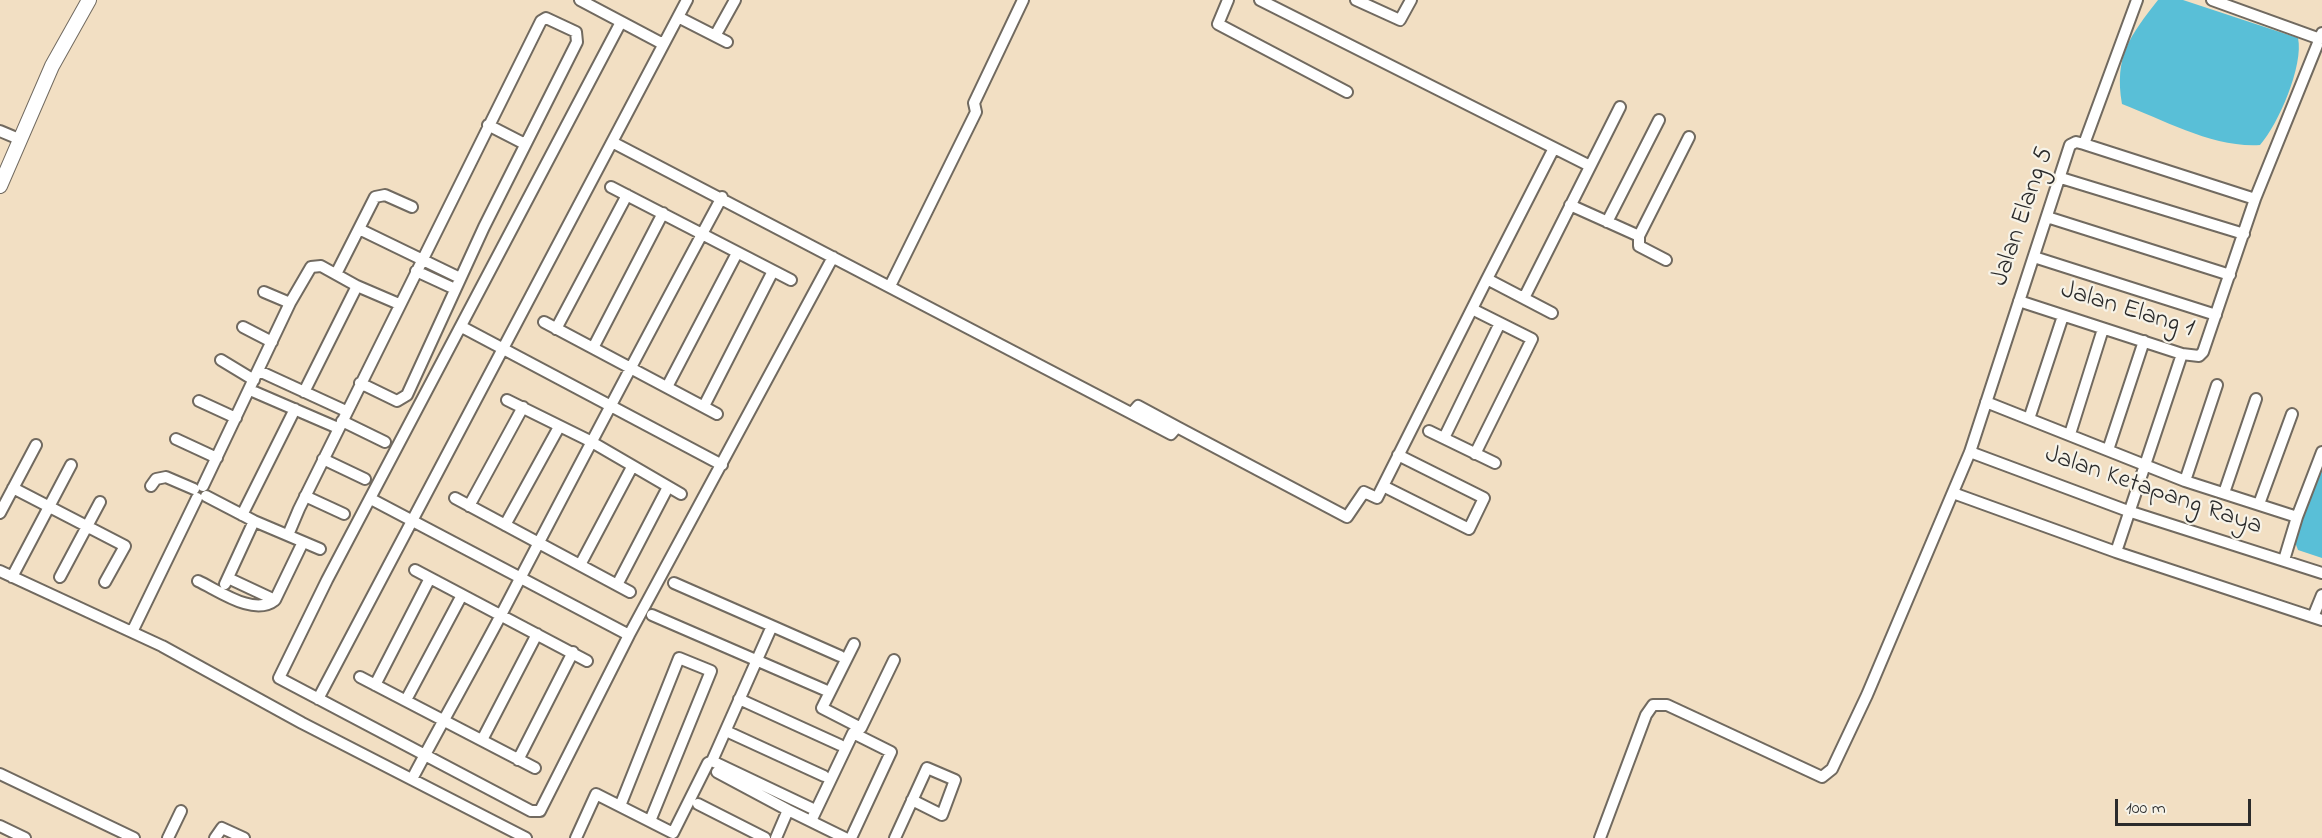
<!DOCTYPE html>
<html>
<head>
<meta charset="utf-8">
<style>
  body { margin:0 }
  #map { position:relative; width:2322px; height:838px; overflow:hidden; background:#f2dfc3; font-family:"Indie Flower",sans-serif }
  canvas { display:block }
  .scale { position:absolute; left:2115px; top:799px; width:136px; height:27px; box-sizing:border-box; border:3px solid #2b2b2b; border-top:0; padding-left:8px; font-size:18px; line-height:21px; white-space:nowrap; color:#2b2b2b; -webkit-text-stroke:4px #f7f3e8; paint-order:stroke }
</style>
</head>
<body>
<div id="map">
<canvas width="2322" height="838"></canvas>
<div class="scale">100 m</div>
</div>
<script>
const context = document.querySelector('canvas').getContext('2d');
context.lineJoin = 'round';
function fill(path, color) { context.fillStyle = color; context.fill(path, 'evenodd'); }
function stroke(path, color, width, dash) { context.strokeStyle = color; context.lineWidth = width; context.lineCap = dash ? 'butt' : 'round'; context.setLineDash(dash || []); context.stroke(path); }
function drawText(font, color, halo, rows, align = 'center') {
  context.font = font + ' "Indie Flower",sans-serif'; context.lineWidth = 4.5; context.setLineDash([]); context.textBaseline = 'middle'; context.strokeStyle = halo; context.fillStyle = color; for (const [text, x, y, turn = 0] of rows) {
    context.save(); context.translate(x, y); context.rotate((+turn || 0) * Math.PI / 180); context.textAlign = isNaN(turn) ? turn : align; if (halo) context.strokeText(text, 0, 0); context.fillText(text, 0, 0); context.restore();
  }
}
const water = new Path2D(`
  M 2158,0 L 2183,0 L 2298,38 C 2304,65 2278,125 2260,145 C 2213,148 2164,120 2122,104 C 2114,56 2130,36 2158,0 Z
  M 2322,459 L 2322,558 L 2298,550 L 2295,542 Z`);
const minor = new Path2D(`
  M 580,0 L 663,44
  M 1228,0 L 1218,24 L 1347,92
  M 1260,0 L 1590,166
  M 1356,0 L 1400,20 L 1411,0
  M 2212,0 L 2320,39
  M 678,17 L 727,42
  M 621,22 L 327,580 L 279,678 L 531,811 L 540,811 L 629,635 L 833,257
  M 715,36 L 735,0
  M 488,125 L 525,144
  M 0,131 L 19,139
  M 612,142 L 1171,434 L 1177,427 L 1347,517 L 1364,492 L 1377,498 L 1487,279
  M 2084,144 L 2137,0
  M 2061,178 L 2244,234
  M 611,187 L 791,280
  M 1570,205 L 1639,236 L 1639,246 L 1666,260
  M 2047,217 L 2230,275
  M 1607,222 L 1659,120
  M 359,229 L 460,278
  M 1639,236 L 1689,137
  M 2034,257 L 2216,315
  M 416,271 L 455,289
  M 336,274 L 375,197 L 385,195 L 412,207
  M 890,286 L 976,112 L 974,103 L 1023,0
  M 264,292 L 290,303
  M 1524,298 L 1620,107
  M 2019,301 L 2182,354 L 2199,356 L 2203,352 L 2255,199 L 2322,33
  M 1472,309 L 1532,339 L 1475,454
  M 1552,313 L 1487,279 L 1554,148
  M 544,322 L 717,414
  M 243,327 L 272,342
  M 462,327 L 722,465
  M 556,329 L 627,195
  M 593,348 L 663,213
  M 221,360 L 254,380
  M 259,371 L 346,411
  M 667,387 L 737,253
  M 250,390 L 338,428
  M 304,392 L 357,286
  M 507,400 L 590,441 L 681,494
  M 199,401 L 236,418
  M 1986,402 L 2185,481 L 2297,517 L 2284,560
  M 704,406 L 773,271
  M 1132,413 L 1138,406 L 1177,427
  M 2029,419 L 2063,316
  M 342,421 L 385,442
  M 1429,431 L 1495,463
  M 2070,434 L 2103,329
  M 1444,438 L 1500,323
  M 176,439 L 217,458
  M 2108,450 L 2144,341
  M 1970,452 L 2128,511 L 2322,573
  M 323,459 L 365,479
  M 2185,481 L 2217,385
  M 151,486 L 156,479 L 166,477 L 194,489
  M 203,486 L 290,303 L 311,267 L 321,266 L 357,286 L 399,304
  M 1383,486 L 1469,529 L 1484,498 L 1398,455
  M 13,488 L 125,546 L 105,582
  M 1953,493 L 2116,552 L 2322,620
  M 2224,493 L 2256,399
  M 206,496 L 254,521 L 320,549
  M 305,496 L 344,514
  M 455,498 L 630,592
  M 371,499 L 629,635
  M 2259,504 L 2292,414
  M 469,506 L 523,407
  M 0,513 L 36,445
  M 242,515 L 295,409
  M 2297,517 L 2322,452
  M 505,525 L 559,427
  M 288,535 L 299,509 L 541,21 L 546,18 L 576,32 L 577,42 L 484,227 L 407,395 L 397,401 L 360,383
  M 2116,552 L 2182,354
  M 580,565 L 632,467
  M 415,570 L 587,661
  M 0,571 L 162,646 L 302,723 L 526,838
  M 12,577 L 71,465
  M 60,577 L 100,502
  M 198,581 C 218,590 254,617 275,600 L 228,578
  M 225,584 L 254,521
  M 617,585 L 668,487
  M 275,600 L 303,542
  M 652,615 L 825,690
  M 2313,617 L 2322,595
  M 772,626 L 840,656
  M 132,632 L 197,498
  M 854,644 L 822,708 L 861,728 L 894,660
  M 360,677 L 535,768
  M 375,685 L 430,578
  M 318,699 L 687,0
  M 739,699 L 840,745
  M 406,700 L 462,595
  M 726,731 L 824,776
  M 482,740 L 537,634
  M 518,760 L 573,652
  M 712,761 L 811,808
  M 717,772 L 788,810 L 776,838
  M 0,774 L 134,838
  M 412,779 C 441,724 472,670 501,615 C 574,475 647,336 722,197
  M 698,804 L 765,838
  M 620,806 L 679,658 L 711,671 L 650,821
  M 788,810 L 845,838
  M 811,821 L 853,733 L 891,752 L 851,838
  M 0,826 L 25,838
  M 168,838 L 181,811
  M 215,838 L 222,828 L 244,838
  M 576,838 L 596,794 L 673,833 L 708,763 L 712,761 L 772,626 L 674,583
  M 895,838 L 927,768 L 955,780 L 942,815 L 912,800
  M 1600,838 L 1646,715 L 1653,705 L 1667,705 L 1822,777 L 1832,769 L 1867,695 L 1970,452 L 2070,145 L 2076,142 L 2084,144 L 2255,199`);
const tertiary = new Path2D(`
  M 0,186 L 52,66 L 89,0`);
const streetNames = [
  ["Jalan Elang 5",2024,217,-71],
  ["Jalan Elang 1",2127,311,17],
  ["Jalan Ketapang Raya",2153,492,19]
];
fill(water, '#59bfd7');
stroke(minor, '#716a60', 14);
stroke(tertiary, '#716a60', 16);
stroke(minor, '#fff', 10);
stroke(tertiary, '#fff', 14);
drawText('26px', '#2b2b2b', '#f7f3e8', streetNames);
</script>
</body>
</html>
